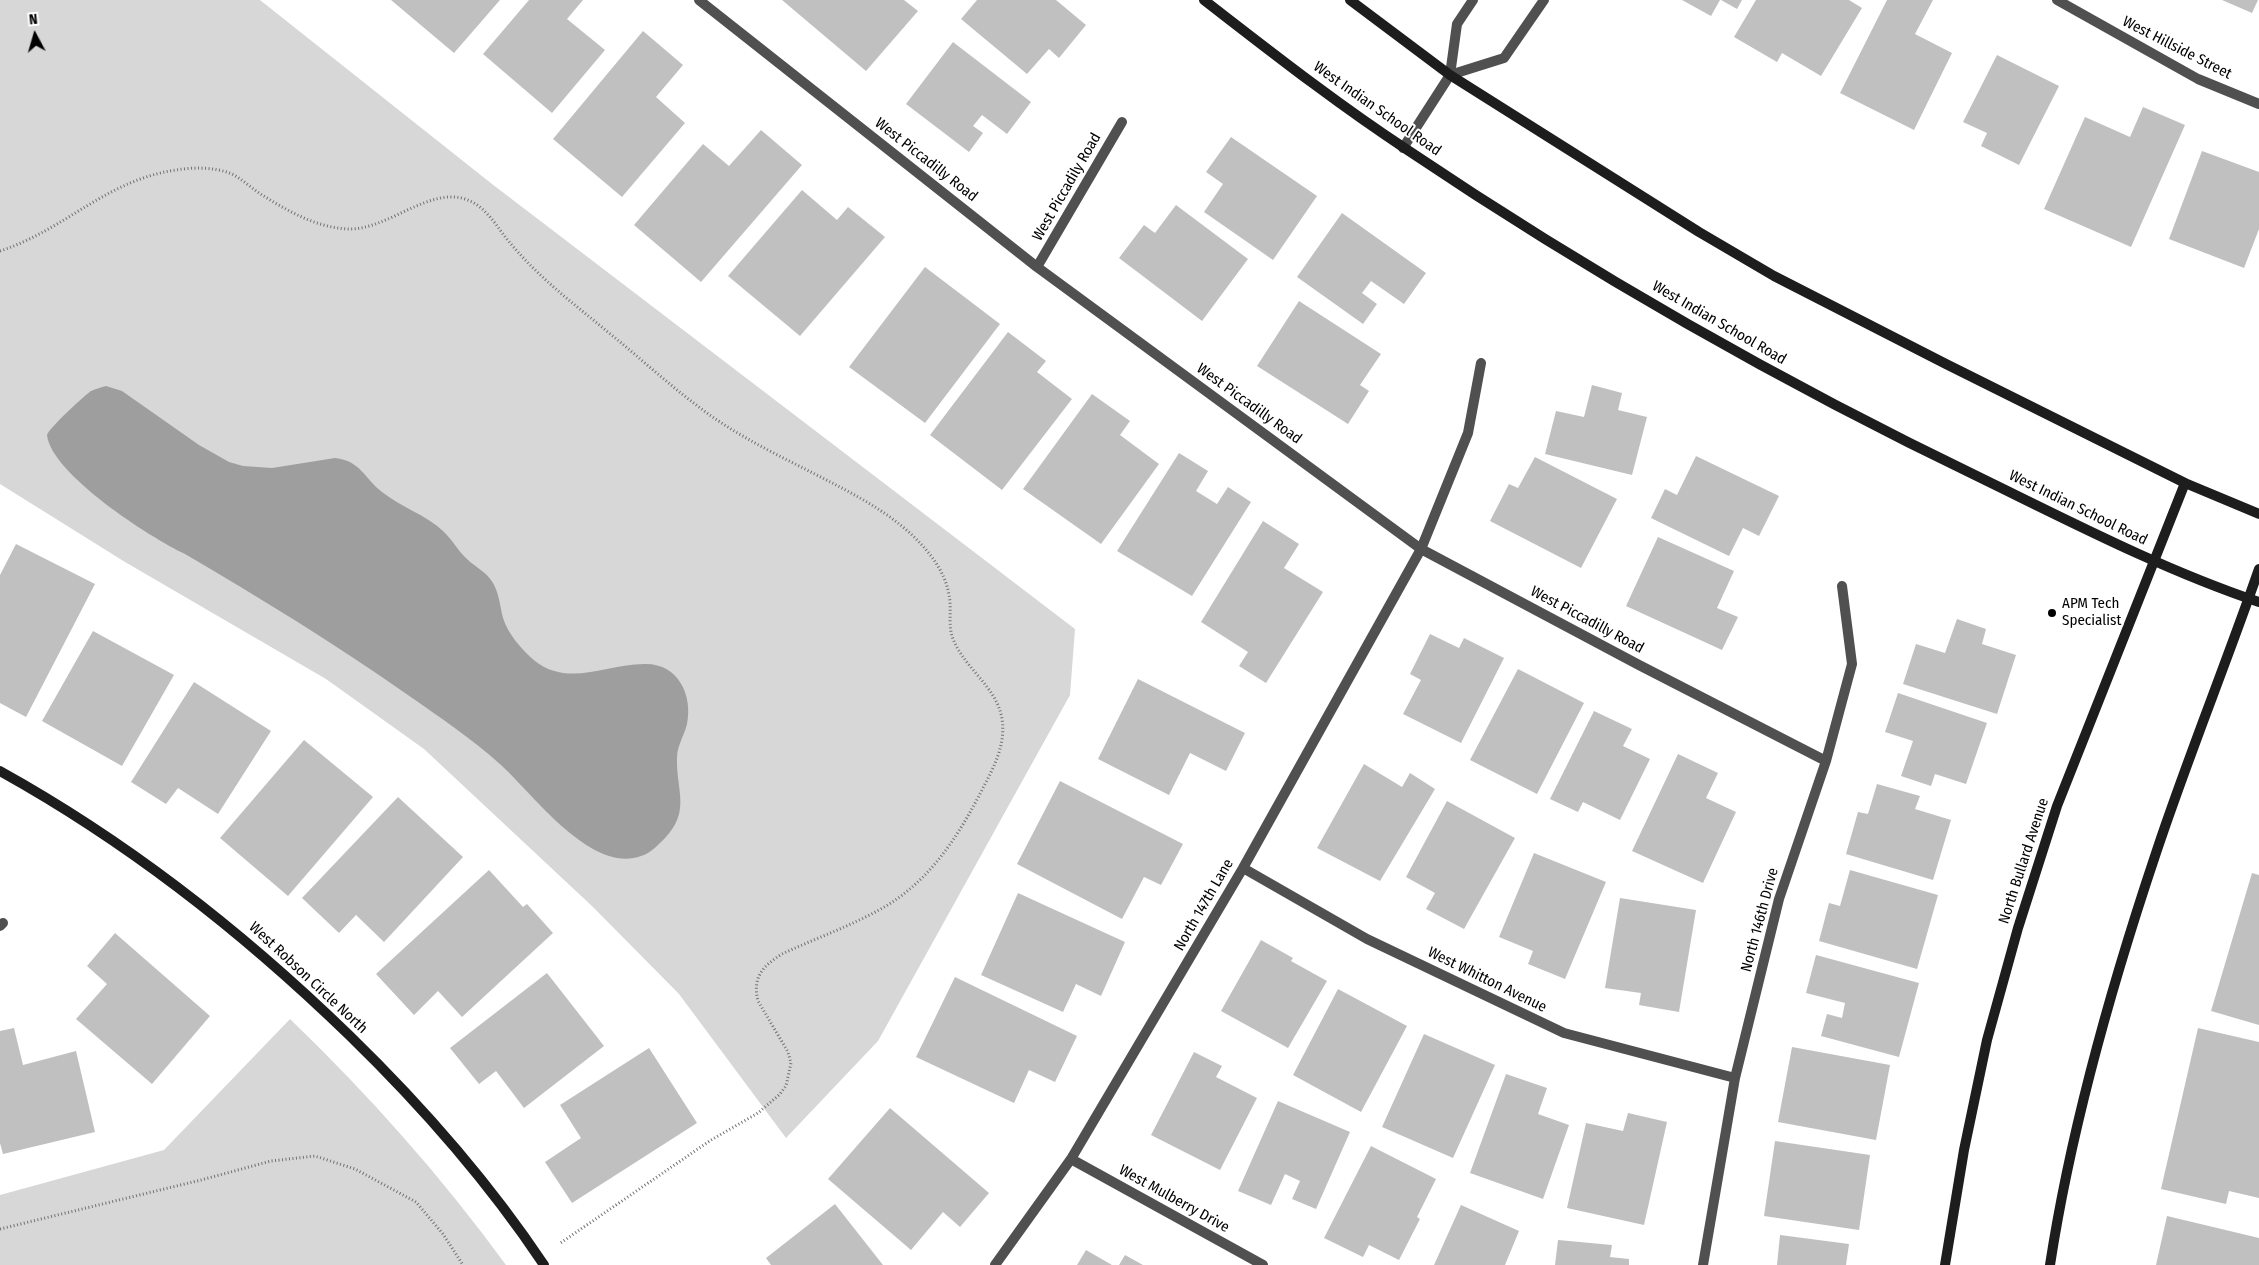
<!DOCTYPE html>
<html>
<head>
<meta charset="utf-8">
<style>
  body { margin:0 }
  #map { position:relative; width:2259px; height:1265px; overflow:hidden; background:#fff; font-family:"Fira Sans Condensed",sans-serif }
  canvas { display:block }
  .north { position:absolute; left:10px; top:10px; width:50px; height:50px; -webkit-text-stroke:4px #fff; paint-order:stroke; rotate:354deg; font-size:14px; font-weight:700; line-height:20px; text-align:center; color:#000 }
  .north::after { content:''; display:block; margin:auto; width:18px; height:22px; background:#000; clip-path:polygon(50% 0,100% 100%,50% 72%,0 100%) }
</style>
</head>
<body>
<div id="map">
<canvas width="2259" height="1265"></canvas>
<div class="north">N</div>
</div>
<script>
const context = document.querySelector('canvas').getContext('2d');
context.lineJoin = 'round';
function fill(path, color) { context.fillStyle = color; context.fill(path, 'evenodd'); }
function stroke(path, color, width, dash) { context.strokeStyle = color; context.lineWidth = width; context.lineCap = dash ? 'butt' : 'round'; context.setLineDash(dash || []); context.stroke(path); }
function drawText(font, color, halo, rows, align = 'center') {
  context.font = font + ' "Fira Sans Condensed",sans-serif'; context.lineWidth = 4; context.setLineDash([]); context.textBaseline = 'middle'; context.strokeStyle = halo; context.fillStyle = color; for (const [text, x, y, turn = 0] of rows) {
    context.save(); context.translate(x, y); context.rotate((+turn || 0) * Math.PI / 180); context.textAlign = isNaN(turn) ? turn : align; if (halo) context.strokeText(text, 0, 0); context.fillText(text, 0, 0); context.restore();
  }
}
const green = new Path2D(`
  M 0,0 L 260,0 L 492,184 L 1075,629 L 1070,695 L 878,1041 L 786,1138 L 679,994 L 593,907 L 424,749 L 326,679 L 125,562 L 0,484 Z
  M 290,1019 C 369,1095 441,1176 506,1265 L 0,1265 L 0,1195 L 164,1150 Z`);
const water = new Path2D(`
  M 106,386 L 122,391 L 199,445 L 229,462 L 243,466 L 272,468 L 335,458 C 361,461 364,478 382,492 C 401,507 426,515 443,531 C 452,539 458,551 467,559 C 475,567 487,572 493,583 C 499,593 500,606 503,618 C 508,634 522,650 535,661 C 569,688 609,663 646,664 C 678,664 693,695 687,724 C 684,736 677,746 677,758 C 676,790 691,811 665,838 C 658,845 651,853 641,856 C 591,874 534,795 501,765 C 471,738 438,716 405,693 C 334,643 260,598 185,554 C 151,538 51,474 47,435 C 49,428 84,396 91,391 C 96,389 101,387 106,386 Z`);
const building = new Path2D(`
  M 391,0 L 500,0 L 454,53 Z
  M 529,0 L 583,0 L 567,19 L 605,50 L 552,113 L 483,54 Z
  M 782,0 L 904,0 L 918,11 L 866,71 Z
  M 977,0 L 1056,0 L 1086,25 L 1059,58 L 1049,49 L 1027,74 L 961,19 Z
  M 1682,0 L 1720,0 L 1711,16 Z
  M 1721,0 L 1742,0 L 1737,9 Z
  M 1756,0 L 1849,0 L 1862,8 L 1821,76 L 1782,53 L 1777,62 L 1734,37 Z
  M 1887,0 L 1933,0 L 1915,34 L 1952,53 L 1914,130 L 1840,93 Z
  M 2222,0 L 2258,0 L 2252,13 Z
  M 643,31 L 683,65 L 656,97 L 685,123 L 622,197 L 553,139 Z
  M 953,42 L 1031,102 L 1007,134 L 982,115 L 973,126 L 983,133 L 969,152 L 906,104 Z
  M 1997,55 L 2059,86 L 2019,165 L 1981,146 L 1987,133 L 1963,122 Z
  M 2143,107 L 2185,125 L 2131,247 L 2044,209 L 2085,117 L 2130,137 Z
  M 761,130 L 802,165 L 701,282 L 634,225 L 703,144 L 729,166 Z
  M 1231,137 L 1317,196 L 1273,260 L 1204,212 L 1223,184 L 1206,172 Z
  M 2202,151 L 2259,172 L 2259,229 L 2244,268 L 2169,239 Z
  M 802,190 L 837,220 L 848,207 L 885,237 L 800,336 L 728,276 Z
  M 1176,205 L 1248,259 L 1202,321 L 1119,258 L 1144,225 L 1155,233 Z
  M 1342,213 L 1426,273 L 1404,304 L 1371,281 L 1362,293 L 1377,304 L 1363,324 L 1297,277 Z
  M 925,267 L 1000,324 L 925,423 L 849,367 Z
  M 1299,301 L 1381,354 L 1360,385 L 1369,391 L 1348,424 L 1257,366 Z
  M 1008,332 L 1046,361 L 1037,372 L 1072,399 L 1002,490 L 930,435 Z
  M 1592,385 L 1622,393 L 1618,410 L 1647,417 L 1632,475 L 1545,454 L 1556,411 L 1584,417 Z
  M 1092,394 L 1130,421 L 1120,435 L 1159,464 L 1101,544 L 1023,489 Z
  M 1179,453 L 1208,471 L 1196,491 L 1217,504 L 1228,487 L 1251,502 L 1192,596 L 1117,551 Z
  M 1696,456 L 1779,496 L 1759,536 L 1743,528 L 1729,556 L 1651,518 L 1665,489 L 1677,495 Z
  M 1535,457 L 1617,499 L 1581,568 L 1490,521 L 1509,484 L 1518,488 Z
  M 1263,521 L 1299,544 L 1284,568 L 1323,592 L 1266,683 L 1239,666 L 1248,652 L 1201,622 Z
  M 1658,537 L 1734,571 L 1717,608 L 1738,617 L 1722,650 L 1626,606 Z
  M 16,544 L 95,584 L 26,717 L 0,703 L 0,575 Z
  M 1957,619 L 1986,629 L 1982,644 L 2016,655 L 1997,714 L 1903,684 L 1916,644 L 1945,653 Z
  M 93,631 L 174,675 L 122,766 L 42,721 Z
  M 1430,634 L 1459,648 L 1464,638 L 1504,658 L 1461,743 L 1403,714 L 1421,680 L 1410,674 Z
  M 1518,669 L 1584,703 L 1537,794 L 1470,760 Z
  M 1138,679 L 1245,733 L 1226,771 L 1190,753 L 1169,795 L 1098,759 Z
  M 194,682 L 271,731 L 218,814 L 178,788 L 166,804 L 131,782 Z
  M 1898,693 L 1987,723 L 1966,784 L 1935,774 L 1931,786 L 1901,776 L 1913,741 L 1885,732 Z
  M 1594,711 L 1632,729 L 1623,746 L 1650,759 L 1620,820 L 1583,802 L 1578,812 L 1550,799 Z
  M 304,740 L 373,797 L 288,896 L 220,838 Z
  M 1678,754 L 1718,773 L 1706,798 L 1736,812 L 1703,883 L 1632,851 Z
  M 1364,764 L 1402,787 L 1410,773 L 1435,789 L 1380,881 L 1317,848 Z
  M 1060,781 L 1183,844 L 1161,885 L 1144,877 L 1122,919 L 1017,864 Z
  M 1877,784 L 1920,796 L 1915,809 L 1951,820 L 1933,880 L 1846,854 L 1858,812 L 1868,814 Z
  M 398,797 L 463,857 L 384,942 L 356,915 L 339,933 L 302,898 Z
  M 1447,801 L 1515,838 L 1464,929 L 1426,909 L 1435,893 L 1406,877 Z
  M 1534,853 L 1606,882 L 1565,979 L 1528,964 L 1533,951 L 1499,937 Z
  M 489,870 L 523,907 L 527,904 L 553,933 L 462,1017 L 438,991 L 414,1015 L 376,974 Z
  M 1850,870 L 1938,895 L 1917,969 L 1819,941 L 1829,903 L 1840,906 Z
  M 2252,873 L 2259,875 L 2259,1025 L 2211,1011 Z
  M 1018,893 L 1125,942 L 1101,996 L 1076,984 L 1063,1012 L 981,975 Z
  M 1620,898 L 1696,910 L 1679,1012 L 1639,1005 L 1641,993 L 1605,988 Z
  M 115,933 L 210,1016 L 152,1084 L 76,1019 L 107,984 L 87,966 Z
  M 1261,940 L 1293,958 L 1291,961 L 1327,981 L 1288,1048 L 1221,1011 Z
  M 1816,955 L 1919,983 L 1899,1057 L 1821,1036 L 1827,1014 L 1842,1018 L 1845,1003 L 1806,993 Z
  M 547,973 L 604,1046 L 524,1108 L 496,1071 L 479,1084 L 450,1048 Z
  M 955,977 L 1077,1036 L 1055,1082 L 1029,1070 L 1014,1103 L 916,1057 Z
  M 1338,989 L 1407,1026 L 1361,1112 L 1293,1075 Z
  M 14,1028 L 23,1065 L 76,1051 L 95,1132 L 3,1154 L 0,1143 L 0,1031 Z
  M 2198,1028 L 2259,1042 L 2259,1198 L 2229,1191 L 2226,1204 L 2161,1189 Z
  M 1424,1034 L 1495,1065 L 1453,1158 L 1382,1127 Z
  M 1792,1047 L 1890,1065 L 1876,1140 L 1778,1122 Z
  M 649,1048 L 697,1123 L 572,1203 L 545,1162 L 581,1138 L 560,1105 Z
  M 1194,1052 L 1222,1066 L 1216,1077 L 1257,1098 L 1220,1170 L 1151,1135 Z
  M 1506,1074 L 1547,1088 L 1538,1114 L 1569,1125 L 1543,1199 L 1470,1173 Z
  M 1278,1101 L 1350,1132 L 1316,1209 L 1292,1199 L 1300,1181 L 1285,1174 L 1271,1205 L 1238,1191 Z
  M 890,1108 L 989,1193 L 960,1227 L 943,1212 L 911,1250 L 828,1179 Z
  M 1628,1113 L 1667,1122 L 1644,1225 L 1567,1208 L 1586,1123 L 1623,1131 Z
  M 1775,1141 L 1870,1155 L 1859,1230 L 1764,1216 Z
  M 1371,1146 L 1436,1179 L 1417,1217 L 1420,1219 L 1399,1260 L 1369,1245 L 1363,1257 L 1324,1238 Z
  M 835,1204 L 883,1265 L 771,1265 L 766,1258 Z
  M 1461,1205 L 1519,1231 L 1505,1265 L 1434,1265 Z
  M 2167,1216 L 2259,1238 L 2259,1265 L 2156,1265 Z
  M 1780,1235 L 1849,1244 L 1846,1265 L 1777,1265 Z
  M 1558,1240 L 1612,1245 L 1610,1257 L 1629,1259 L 1629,1265 L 1555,1265 Z
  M 1086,1250 L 1112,1265 L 1077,1265 Z
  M 1125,1255 L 1143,1265 L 1119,1265 Z`);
const path = new Path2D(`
  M 0,251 C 65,230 106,180 176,170 C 194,167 215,167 232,174 C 242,179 250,187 259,193 C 286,210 316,228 349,229 C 387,230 429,187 465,199 C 487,206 497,228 511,244 C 541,280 578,307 614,337 C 641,359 667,383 695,404 C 738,438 789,460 836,485 C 863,499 889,514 911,534 C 929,551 945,571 949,595 C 952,608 948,623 952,636 C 962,667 997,686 1002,719 C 1006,744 994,767 983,788 C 958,837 929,883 879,910 C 848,927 814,939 782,954 C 763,966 752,977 758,1001 L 788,1052 L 791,1063 L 786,1086 L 779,1095 L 758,1113 L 711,1140 L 559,1244
  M 0,1229 L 201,1180 L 271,1161 L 315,1156 L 355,1169 L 416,1202 L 443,1234 L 463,1265`);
const street = new Path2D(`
  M 699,0 L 1037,267 L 1421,549 L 1639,665 L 1826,761
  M 2057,0 L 2198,79 L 2259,104
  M 1450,75 L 1504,58 L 1544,0
  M 1403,148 L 1450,75 L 1457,24 L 1473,0
  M 1037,267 L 1122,122
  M 1243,868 L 1367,939 L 1564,1033 L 1735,1078
  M 0,926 L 3,923
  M 1071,1159 L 1263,1265
  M 995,1265 L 1071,1159 L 1243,868 L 1421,549 L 1468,433 L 1481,363
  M 1703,1265 L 1735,1078 L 1779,899 L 1826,761 L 1852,664 L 1842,586`);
const secondary = new Path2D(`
  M 1204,0 C 1270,51 1336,103 1406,149 C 1590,273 1785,384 1985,480 C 2075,524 2164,570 2259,602
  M 1350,0 L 1450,75 L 1699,232 L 1774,276 L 1946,364 L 2185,483 L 2259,514
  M 0,771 C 128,842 244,933 349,1035 C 421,1105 488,1181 544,1265
  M 1945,1265 L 1964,1150 L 1987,1040 L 2018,928 L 2057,806 L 2185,483
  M 2050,1265 C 2071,1128 2112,984 2156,853 C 2188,757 2226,664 2259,569`);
const markers = [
  [2052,613,5,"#000"]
];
const streetNames = [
  ["West Hillside Street",2177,48,27],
  ["West Indian School Road",1377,109,35],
  ["West Piccadilly Road",926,160,38],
  ["West Piccadily Road",1067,187,-60],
  ["West Indian School Road",1719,323,30],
  ["West Piccadilly Road",1249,404,36],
  ["West Indian School Road",2078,508,26],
  ["West Piccadilly Road",1587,620,28],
  ["North Bullard Avenue",2024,861,-72],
  ["North 147th Lane",1204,905,-60],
  ["North 146th Drive",1760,920,-75],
  ["West Robson Circle North",308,978,43],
  ["West Whitton Avenue",1487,980,26],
  ["West Mulberry Drive",1174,1199,29]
];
const poiNames = [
  ["APM Tech",2062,604],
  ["Specialist",2062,621]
];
fill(green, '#d7d7d7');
fill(water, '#9e9e9e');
fill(building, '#c0c0c0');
stroke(path, '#727272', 3, [1, 2.5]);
stroke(street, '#505050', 10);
stroke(secondary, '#1d1d1d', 10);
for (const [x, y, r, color] of markers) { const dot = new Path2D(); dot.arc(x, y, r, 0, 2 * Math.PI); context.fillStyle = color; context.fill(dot); stroke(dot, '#fff', 2); }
drawText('15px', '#000', '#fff', streetNames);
drawText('15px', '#000', '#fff', poiNames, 'left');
</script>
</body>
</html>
